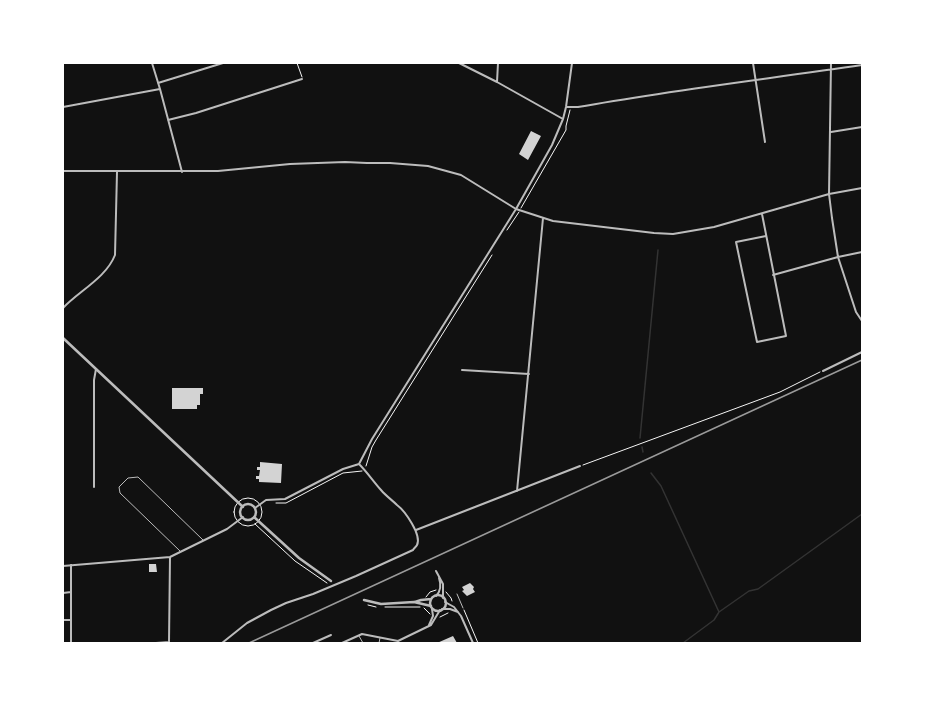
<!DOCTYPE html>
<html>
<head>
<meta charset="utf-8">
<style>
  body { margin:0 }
  #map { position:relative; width:925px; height:706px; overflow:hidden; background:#111; font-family:Ubuntu,sans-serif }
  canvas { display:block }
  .frame { position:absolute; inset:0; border:64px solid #fff; pointer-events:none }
</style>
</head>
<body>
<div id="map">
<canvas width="925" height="706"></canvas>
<div class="frame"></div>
</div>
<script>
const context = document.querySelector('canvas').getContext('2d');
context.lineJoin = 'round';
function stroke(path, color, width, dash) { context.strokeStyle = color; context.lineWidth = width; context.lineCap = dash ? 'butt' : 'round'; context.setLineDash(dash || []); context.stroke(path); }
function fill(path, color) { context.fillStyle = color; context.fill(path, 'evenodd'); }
const stream = new Path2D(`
  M 640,438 L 658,250
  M 642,447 L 643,452
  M 651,473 L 661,486 L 719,612
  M 683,643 L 714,620 L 719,612 L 749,591 L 758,589 L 862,514`);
const building = new Path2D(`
  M 531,131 L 541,136 L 528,160 L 519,154 Z
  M 172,388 L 203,388 L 203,394 L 200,394 L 200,405 L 197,405 L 197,409 L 172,409 Z
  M 260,462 L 282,464 L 281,483 L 259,482 L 259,479 L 256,479 L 256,476 L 259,476 L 260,470 L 257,470 L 257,467 L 260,467 Z
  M 149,564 L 156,564 L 157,572 L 149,572 Z
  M 470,583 L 474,587 L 473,589 L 475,592 L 467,596 L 462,591 L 464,590 L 462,587 Z
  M 453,636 L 457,643 L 437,643 Z`);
const path = new Path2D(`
  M 297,63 L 302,77
  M 521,208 L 566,130 L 566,126 L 570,110
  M 507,230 L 519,212
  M 583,465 L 780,392 L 820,372
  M 366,466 L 372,447 L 376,440 L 492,255
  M234 512a14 14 0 1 1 28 0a14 14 0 1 1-28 0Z
  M 276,503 L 286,503 L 343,473 L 362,471
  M 255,524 L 295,561 L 327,583
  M 446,592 L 451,598 L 452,601
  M 426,597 L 430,592 L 436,590
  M 368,605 L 376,607
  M 385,607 L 420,607
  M 424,608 L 430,614
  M 464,610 L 478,643
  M 440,617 L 448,613`);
const service = new Path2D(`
  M 180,551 L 120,493 L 119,487 L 128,478 L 138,477 L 203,540
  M 457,594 L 463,608
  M 359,636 L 363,643
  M 379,643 L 380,638`);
const minor = new Path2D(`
  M 152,63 L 160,89 L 182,172
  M 459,63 L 497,82 L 563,119
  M 753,63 L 765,142
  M 831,63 L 829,194 L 832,218 L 838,257 L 856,312 L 862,321
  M 497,82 L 498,63
  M 158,83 L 223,63
  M 63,107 L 160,89
  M 566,107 L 578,107 C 672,90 767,79 862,65
  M 168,120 L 196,113 L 302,79
  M 831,132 L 862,127
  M 63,171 L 218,171 L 290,164 L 345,162 L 367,163 L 390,163 L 428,166 L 461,175 L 516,209 L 553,221 L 654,233 L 673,234 L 714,227 L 829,194 L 862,188
  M 762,214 L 786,336 L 757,342 L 736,242 L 766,236
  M 773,275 L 838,257 L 862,252
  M 63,308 C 79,291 106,278 115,255 L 117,172
  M 462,370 L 529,374
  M 823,371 L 862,352
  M 359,464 L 372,439 L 516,209 L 552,145 L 563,119 L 566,107 L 572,63
  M 94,487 L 94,380 L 96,369
  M 517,491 L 543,218
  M 255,508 L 266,500 L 285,499 L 343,469 L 359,464
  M 416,530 L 580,466
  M 71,565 L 71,643
  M 63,566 L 170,557 L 227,529 L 243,517
  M 436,571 L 443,584 L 443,598
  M 63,593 L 71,592
  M 436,596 C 441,591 441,584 439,578
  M 445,602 L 454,607 L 461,616 L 473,643
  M 442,609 L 450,609 L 458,612
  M 63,620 L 71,620
  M 429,625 L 433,616 L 432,609
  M 156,643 L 169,642 L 170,557
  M 222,643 L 247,623 L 271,610 L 286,603 L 313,594 L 356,576 L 413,550 C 414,548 416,547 417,545 C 422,535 405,511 397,505 C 392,500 386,496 381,490 C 373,481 367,472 359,464
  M 313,643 L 331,635
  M 342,643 L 362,634 L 398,641 L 431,625 L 440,610`);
const tertiary = new Path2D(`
  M 63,338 L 243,507
  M240 512a8 8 0 1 1 16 0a8 8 0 1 1-16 0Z
  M 254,517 L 299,558 L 331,581
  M430 603a8 8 0 1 1 16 0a8 8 0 1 1-16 0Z
  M 364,600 L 381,604 L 414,602 L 431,606
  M 415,602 L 421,600 L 431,599`);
const rail = new Path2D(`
  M 249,643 L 862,360`);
stroke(stream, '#333', 1.5);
fill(building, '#d3d3d3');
stroke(path, '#f5f5f5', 1);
stroke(service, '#bcbcbc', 1);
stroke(minor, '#bcbcbc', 2);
stroke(tertiary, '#bcbcbc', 2.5);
stroke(rail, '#9a9a9a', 1.5);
</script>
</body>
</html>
